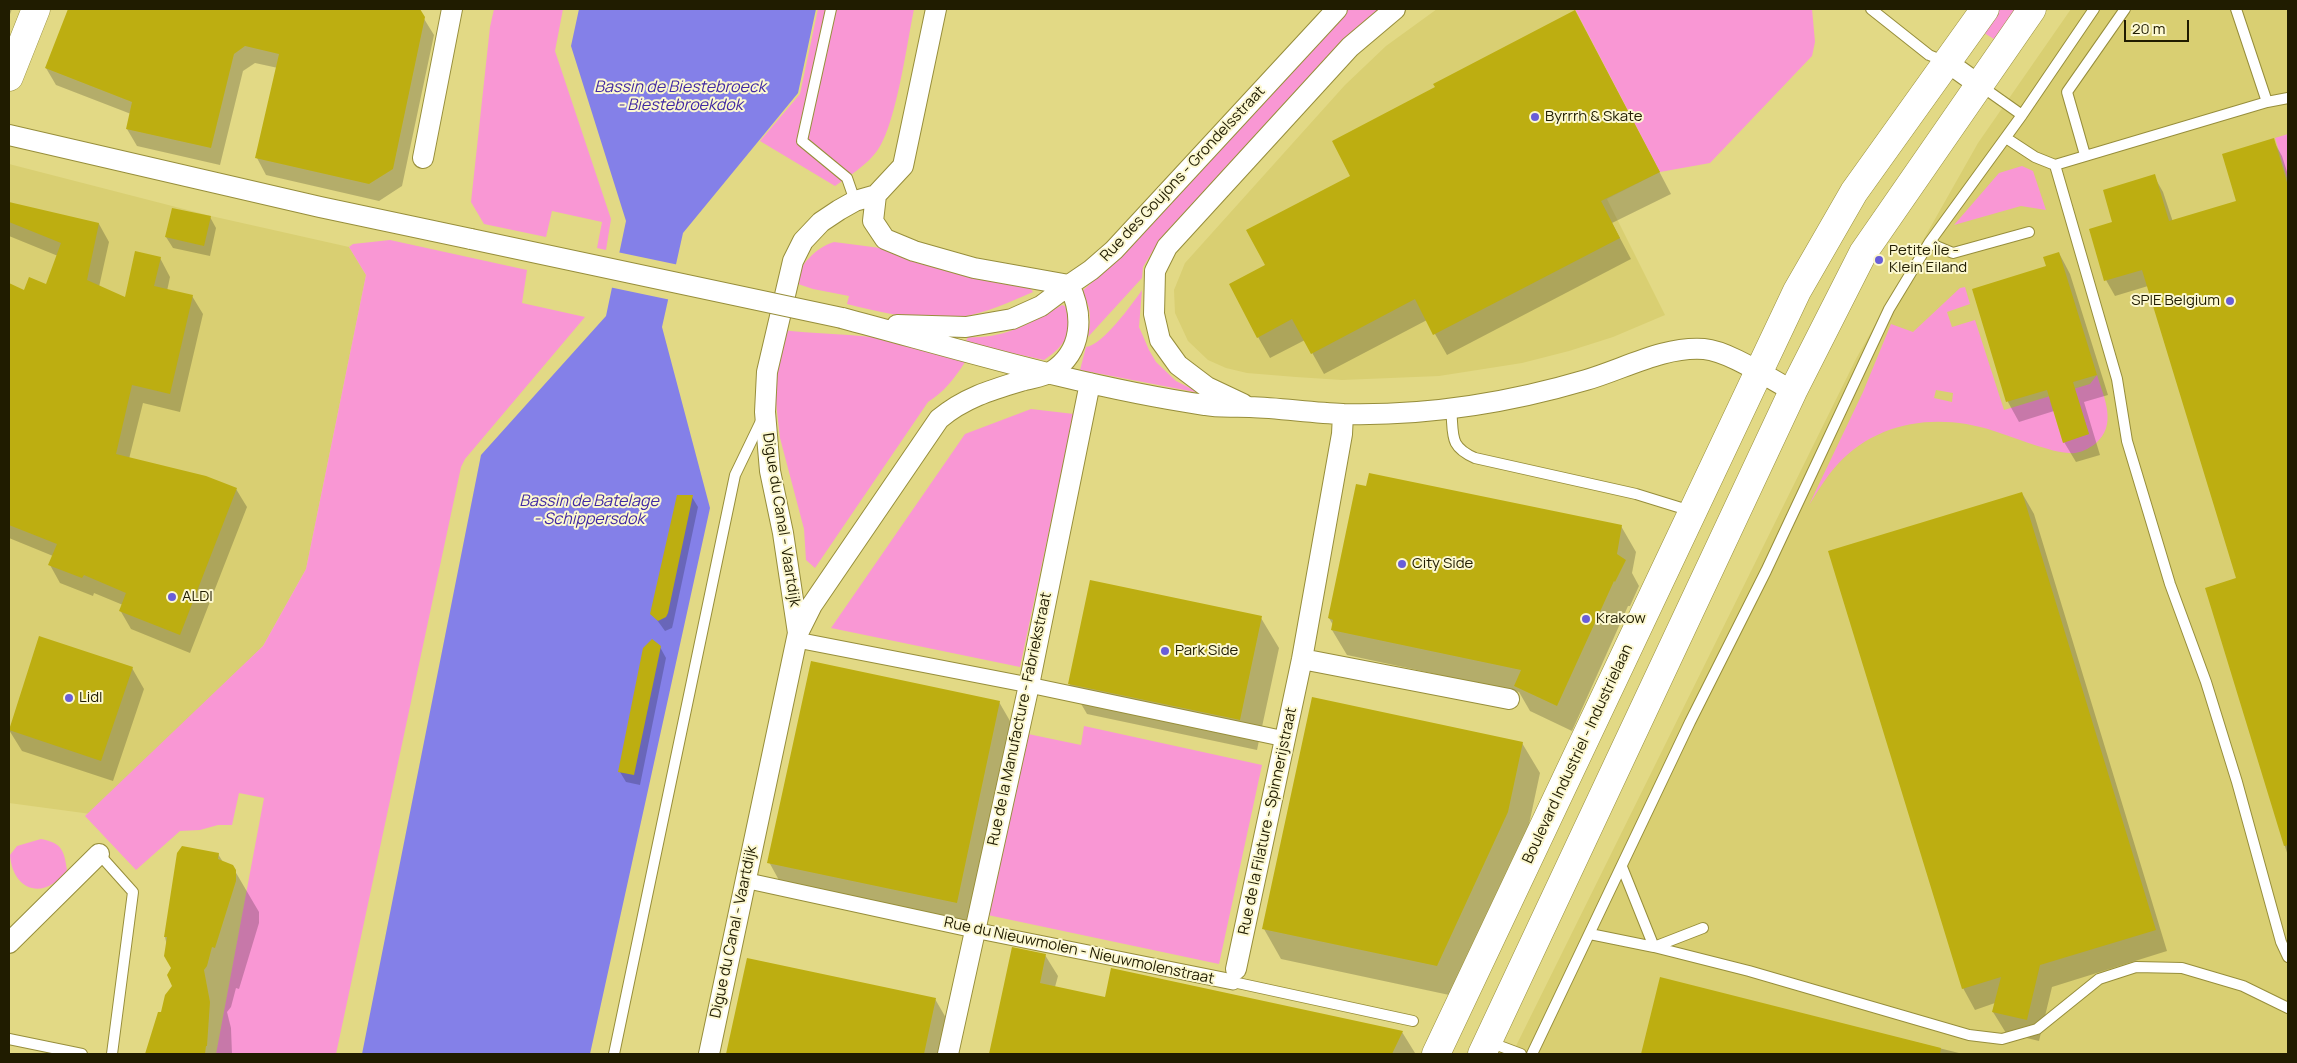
<!DOCTYPE html>
<html>
<head>
<meta charset="utf-8">
<style>
  body { margin:0 }
  #map { position:relative; width:2297px; height:1063px; overflow:hidden; background:#e2d985; font-family:Manrope,sans-serif }
  canvas { display:block }
  .frame { position:absolute; inset:0; border:10px solid #201c00; pointer-events:none }
  .scale { position:absolute; left:2124px; top:20px; width:65px; height:22px; box-sizing:border-box; border:2px solid #201c00; border-top:0; padding-left:6px; font-size:15px; line-height:18px; white-space:nowrap; color:#201c00; -webkit-text-stroke:4px #fcf8d0; paint-order:stroke }
</style>
</head>
<body>
<div id="map">
<canvas width="2297" height="1063"></canvas>
<div class="frame"></div>
<div class="scale">20 m</div>
</div>
<script>
const context = document.querySelector('canvas').getContext('2d');
context.lineJoin = 'round';
function fill(path, color) { context.fillStyle = color; context.fill(path, 'evenodd'); }
function stroke(path, color, width, dash) { context.strokeStyle = color; context.lineWidth = width; context.lineCap = dash ? 'butt' : 'round'; context.setLineDash(dash || []); context.stroke(path); }
function drawText(font, color, halo, rows, align = 'center') {
  context.font = font + ' Manrope,sans-serif'; context.lineWidth = 4; context.setLineDash([]); context.textBaseline = 'middle'; context.strokeStyle = halo; context.fillStyle = color; for (const [text, x, y, turn = 0] of rows) {
    context.save(); context.translate(x, y); context.rotate((+turn || 0) * Math.PI / 180); context.textAlign = isNaN(turn) ? turn : align; if (halo) context.strokeText(text, 0, 0); context.fillText(text, 0, 0); context.restore();
  }
}
const built = new Path2D(`
  M 1437,9 L 1575,9 L 1660,172 L 1607,199 L 1665,315 L 1613,337 L 1569,351 L 1522,363 L 1439,376 L 1342,380 L 1296,377 L 1247,373 L 1226,368 L 1208,360 L 1188,341 L 1175,313 L 1174,290 L 1185,263 L 1345,85 L 1386,46 Z
  M 2071,9 L 2288,9 L 2288,1054 L 1512,1054 L 1857,357 L 1978,143 Z
  M 9,164 L 211,216 L 349,247 L 366,275 L 306,569 L 263,646 L 91,814 L 9,803 Z`);
const green = new Path2D(`
  M 494,9 L 563,9 L 555,51 L 611,219 L 606,250 L 597,248 L 602,222 L 552,211 L 546,237 L 484,224 L 471,202 L 490,27 Z
  M 818,9 L 914,9 C 907,43 896,126 877,151 C 867,165 849,176 835,186 L 760,141 L 800,94 Z
  M 1344,9 L 1386,9 L 1154,249 L 1143,267 L 1142,278 L 1088,337 C 1091,319 1092,307 1081,292 L 1116,261 Z
  M 1575,9 L 1812,9 L 1815,42 L 1812,56 L 1710,163 L 1660,172 Z
  M 1995,9 L 2019,9 L 1999,37 L 1994,39 L 1984,33 Z
  M 2288,134 L 2288,181 L 2275,138 Z
  M 2022,166 L 2033,171 L 2046,210 L 2021,206 L 1954,225 L 1999,173 Z
  M 390,240 L 527,270 L 522,303 L 585,317 L 465,459 L 461,467 L 336,1054 L 216,1054 L 264,798 L 239,793 L 232,825 L 218,825 L 200,830 L 180,831 L 136,870 L 85,816 L 263,646 L 306,569 L 366,275 L 349,247 L 353,244 Z
  M 834,242 L 888,249 L 1029,286 L 1033,292 C 1010,302 986,313 961,317 C 924,323 883,313 847,304 L 849,296 L 813,289 L 792,282 C 802,265 814,248 834,242 Z
  M 1965,287 L 1970,304 L 1947,312 L 1952,327 L 1975,320 L 2004,410 L 2090,384 L 2097,375 C 2104,398 2118,425 2095,444 C 2088,449 2079,454 2070,453 C 2052,453 2013,437 1994,431 C 1939,413 1878,420 1837,465 C 1826,477 1818,491 1809,505 L 1863,392 L 1891,324 L 1913,332 L 1960,288 ZM 1936,390 L 1953,393 L 1952,402 L 1934,398 ZM 2076,393 L 2089,434 L 2063,442 L 2050,401 Z
  M 1142,290 L 1139,327 L 1149,350 L 1156,362 L 1176,381 L 1200,393 L 1080,370 L 1086,347 C 1103,345 1132,304 1142,290 Z
  M 1062,305 L 1065,306 C 1074,332 1066,345 1044,360 L 965,343 L 968,337 C 1004,339 1031,323 1062,305 Z
  M 782,330 C 843,337 910,332 965,362 C 955,378 944,392 928,402 L 815,568 L 806,560 L 804,529 L 780,438 L 774,385 Z
  M 1031,409 L 1074,414 L 1020,667 L 831,628 L 965,434 Z
  M 1084,726 L 1262,765 L 1219,964 L 983,914 L 1028,734 L 1081,745 Z
  M 41,839 C 62,843 64,850 67,870 C 46,900 13,893 10,855 L 17,846 Z`);
const water = new Path2D(`
  M 579,9 L 816,9 L 798,93 L 683,233 L 662,327 L 710,508 L 590,1054 L 362,1054 L 481,455 L 606,316 L 626,221 L 571,46 Z`);
const pier = new Path2D(`
  M 617,252 L 679,265 L 671,300 L 609,287 Z`);
const shadow = new Path2D(`
  M 9,9 L 12,9 L 9,17 Z
  M 70,9 L 418,9 L 434,35 L 402,186 L 379,201 L 266,175 L 257,158 L 278,68 L 255,63 L 243,71 L 220,165 L 137,146 L 127,129 L 131,114 L 56,85 L 46,68 Z
  M 1586,32 L 1671,194 L 1612,223 L 1631,259 L 1447,355 L 1427,320 L 1324,374 L 1305,340 L 1270,358 L 1258,337 L 1266,266 L 1437,88 Z
  M 2273,140 L 2282,156 L 2288,175 L 2288,856 L 2207,589 L 2238,579 L 2148,286 L 2115,296 L 2106,280 L 2114,223 L 2154,176 L 2163,192 L 2173,222 L 2238,202 Z
  M 9,204 L 99,224 L 109,242 L 99,287 L 125,299 L 160,258 L 170,277 L 167,291 L 192,296 L 203,314 L 180,412 L 143,403 L 129,459 L 236,489 L 247,507 L 190,653 L 131,629 L 120,610 L 123,605 L 94,593 L 93,596 L 60,583 L 50,565 L 53,556 L 9,538 L 9,285 L 25,291 L 47,286 L 58,256 L 9,236 Z
  M 210,217 L 216,228 L 210,256 L 173,248 L 166,237 Z
  M 2059,253 L 2070,274 L 2108,395 L 2084,402 L 2100,455 L 2076,462 L 2064,442 L 2054,411 L 2019,422 L 2008,402 L 1973,290 L 2047,267 Z
  M 2022,493 L 2034,514 L 2167,951 L 2052,987 L 2039,1041 L 2006,1033 L 1993,1012 L 1995,1003 L 1975,1010 L 1963,988 Z
  M 678,496 L 692,497 L 698,507 L 673,624 L 672,628 L 665,631 L 652,613 Z
  M 1621,526 L 1636,552 L 1632,573 L 1639,586 L 1630,606 L 1628,606 L 1572,731 L 1530,711 L 1519,692 L 1347,655 L 1332,630 L 1333,625 L 1329,618 Z
  M 1261,618 L 1279,648 L 1257,750 L 1087,714 L 1069,683 Z
  M 660,647 L 666,658 L 640,785 L 626,782 L 620,772 Z
  M 132,668 L 144,689 L 113,781 L 22,751 L 9,730 Z
  M 999,702 L 1017,733 L 974,933 L 786,893 L 769,862 Z
  M 1522,743 L 1540,773 L 1525,843 L 1454,996 L 1281,959 L 1264,929 Z
  M 218,854 L 223,862 L 232,866 L 259,912 L 259,923 L 239,989 L 236,988 L 231,1007 L 227,1012 L 231,1028 L 232,1054 L 146,1054 L 159,1013 L 162,1013 L 174,987 L 172,968 L 165,937 Z
  M 1013,949 L 1045,955 L 1058,976 L 1055,987 L 1106,998 L 1402,1032 L 1415,1053 L 990,1054 Z
  M 748,959 L 935,999 L 953,1030 L 948,1054 L 727,1054 Z
  M 1661,979 L 1963,1054 L 1642,1054 Z`);
const building = new Path2D(`
  M 68,9 L 420,9 L 425,17 L 393,169 L 369,184 L 255,158 L 279,54 L 245,46 L 234,54 L 211,148 L 126,129 L 132,102 L 45,68 Z
  M 1575,10 L 1660,172 L 1601,201 L 1620,238 L 1433,335 L 1415,299 L 1311,354 L 1292,319 L 1257,338 L 1229,284 L 1265,265 L 1246,230 L 1350,176 L 1332,141 L 1435,87 L 1433,84 Z
  M 2274,138 L 2288,186 L 2288,845 L 2284,846 L 2205,588 L 2236,578 L 2142,270 L 2104,281 L 2089,229 L 2112,222 L 2103,190 L 2155,174 L 2169,221 L 2236,201 L 2222,154 Z
  M 9,202 L 99,223 L 87,280 L 125,297 L 135,251 L 161,257 L 154,286 L 193,295 L 170,394 L 132,385 L 116,454 L 206,476 L 237,488 L 180,635 L 119,611 L 126,593 L 84,575 L 82,578 L 48,565 L 57,544 L 9,525 L 9,283 L 24,290 L 29,277 L 46,284 L 61,243 L 9,222 Z
  M 172,208 L 211,216 L 204,246 L 165,237 Z
  M 2059,252 L 2097,375 L 2073,382 L 2089,434 L 2063,443 L 2047,390 L 2006,402 L 1972,289 L 2046,266 L 2043,257 Z
  M 1369,473 L 1622,525 L 1617,554 L 1626,560 L 1615,582 L 1614,581 L 1557,706 L 1514,686 L 1521,670 L 1331,630 L 1333,620 L 1328,618 L 1356,484 L 1366,486 Z
  M 2022,492 L 2156,930 L 2040,965 L 2027,1020 L 1992,1012 L 2001,977 L 1962,989 L 1828,551 Z
  M 677,495 L 693,495 L 668,613 L 666,617 L 658,621 L 650,614 Z
  M 1090,580 L 1262,616 L 1240,720 L 1068,684 Z
  M 39,636 L 133,667 L 101,761 L 9,730 Z
  M 652,639 L 661,646 L 634,775 L 618,772 L 643,648 Z
  M 811,661 L 1000,701 L 957,903 L 767,863 Z
  M 1312,697 L 1523,742 L 1508,812 L 1437,966 L 1262,929 Z
  M 182,846 L 219,853 L 218,859 L 233,865 L 236,870 L 236,881 L 215,948 L 212,947 L 207,966 L 204,970 L 210,1002 L 207,1046 L 206,1046 L 205,1054 L 145,1054 L 158,1012 L 161,1012 L 165,995 L 172,986 L 167,975 L 171,968 L 164,956 L 167,937 L 164,937 L 177,853 Z
  M 1012,947 L 1046,954 L 1040,983 L 1105,997 L 1111,968 L 1403,1031 L 1392,1054 L 989,1054 Z
  M 747,958 L 936,998 L 924,1054 L 726,1054 Z
  M 1660,977 L 1941,1048 L 1940,1054 L 1641,1054 Z`);
const service = new Path2D(`
  M 831,9 L 802,141 L 847,178 L 855,201
  M 1871,9 L 1929,55 L 1946,62
  M 2236,9 L 2267,102
  M 2022,115 L 2094,9
  M 2006,138 L 2035,157 L 2055,165 L 2267,102 L 2288,98
  M 2085,155 L 2067,92 L 2125,9
  M 2055,165 L 2117,379 L 2127,441 L 2170,584 L 2206,682 L 2237,782 L 2281,942 L 2288,957
  M 1929,243 L 1953,253 L 2029,232
  M 1451,408 C 1454,435 1448,446 1475,458 L 1636,494 L 1691,511
  M 99,854 L 133,892 L 112,1054
  M 1703,928 L 1654,947 L 1749,971 L 1969,1035 L 2002,1039 L 2037,1029 L 2099,979 L 2136,967 L 2182,968 L 2243,986 L 2288,1008
  M 1590,934 L 1654,947 L 1622,867
  M 1234,977 L 1233,982 L 1413,1021
  M 9,1039 L 82,1054
  M 1489,1042 L 1521,1054
  M 614,1054 L 735,475 L 762,419
  M 1532,1054 L 1690,722 L 1766,571 L 1889,309 L 1929,243 L 2022,115 L 1981,86`);
const pedestrian = new Path2D(`
  M 797,640 L 1029,685 L 1285,739
  M 744,880 L 974,930 L 1233,982`);
const minor = new Path2D(`
  M 1947,62 L 1979,85
  M 9,135 L 320,207 L 471,239
  M 423,158 L 452,9
  M 876,195 L 873,221 L 885,239 L 914,251 L 974,268 L 1069,285
  M 842,318 C 962,350 1082,387 1205,405 C 1220,408 1235,406 1250,407 C 1281,408 1312,413 1343,414 C 1425,416 1508,403 1586,380 C 1624,369 1664,346 1704,349 C 1729,351 1770,379 1793,391
  M 897,325 L 966,327 L 1012,319 L 1041,306 L 1069,285 L 1091,270 L 1114,250 L 1337,9
  M 1243,404 L 1207,387 L 1178,365 L 1160,340 L 1154,314 L 1155,271 L 1167,247 L 1350,47 L 1395,9
  M 798,633 L 812,605 L 939,419 C 964,398 991,390 1021,381 C 1031,378 1043,377 1051,372 C 1083,352 1084,315 1069,285
  M 1302,659 L 1509,699
  M 9,943 L 99,854
  M 1236,969 L 1302,659 L 1342,434 L 1343,414
  M 709,1054 L 798,633 L 783,533 L 770,471 L 765,412 L 767,372 L 793,261 L 803,241 L 821,222 L 839,210 L 855,201 L 876,195 L 903,166 L 936,9
  M 948,1054 L 1029,685 L 1090,383`);
const primary = new Path2D(`
  M 9,77 L 36,9
  M 1436,1054 L 1797,291 L 1854,192 L 1985,9
  M 1482,1054 L 1793,391 L 1863,253 L 2032,9`);
const minorBridge = new Path2D(`
  M 471,239 L 842,318`);
const markers = [
  [1535,117,5,"#695ed8"],
  [1879,260,5,"#695ed8"],
  [2230,301,5,"#695ed8"],
  [1402,564,5,"#695ed8"],
  [172,597,5,"#695ed8"],
  [1586,619,5,"#695ed8"],
  [1165,651,5,"#695ed8"],
  [69,698,5,"#695ed8"]
];
const poiNames = [
  ["Byrrrh & Skate",1545,117],
  ["Petite Île -",1889,251],
  ["Klein Eiland",1889,268],
  ["SPIE Belgium",2220,301,"right"],
  ["City Side",1412,564],
  ["ALDI",182,597],
  ["Krakow",1596,619],
  ["Park Side",1175,651],
  ["Lidl",79,698]
];
const streetNames = [
  ["Rue des Goujons - Grondelsstraat",1183,174,-47],
  ["Digue du Canal - Vaartdijk",781,520,81],
  ["Rue de la Manufacture - Fabriekstraat",1020,719,-78],
  ["Boulevard Industriel - Industrielaan",1578,754,-65],
  ["Rue de la Filature - Spinnerijstraat",1268,821,-78],
  ["Digue du Canal - Vaartdijk",734,932,-78],
  ["Rue du Nieuwmolen - Nieuwmolenstraat",1079,951,12]
];
const waterNames = [
  ["Bassin de Biestebroeck",680,88],
  ["- Biestebroekdok",680,106],
  ["Bassin de Batelage",589,502],
  ["- Schippersdok",589,520]
];
fill(built, '#d9cf72');
fill(green, '#f997d4');
fill(water, '#8480e8');
fill(pier, '#e2d985');
fill(shadow, '#0003');
fill(building, '#bdae11');
stroke(service, '#978e3b', 12);
stroke(pedestrian, '#978e3b', 17);
stroke(minor, '#978e3b', 22);
stroke(primary, '#978e3b', 29);
stroke(service, '#fff', 10);
stroke(pedestrian, '#fff', 15);
stroke(minor, '#fff', 20);
stroke(primary, '#fff', 28);
stroke(minorBridge, '#978e3b', 22, []);
stroke(minorBridge, '#fff', 20);
for (const [x, y, r, color] of markers) { const dot = new Path2D(); dot.arc(x, y, r, 0, 2 * Math.PI); context.fillStyle = color; context.fill(dot); stroke(dot, '#fcf8d0', 2); }
drawText('15px', '#201c00', '#fcf8d0', poiNames, 'left');
drawText('15px', '#201c00', '#fcf8d0', streetNames);
drawText('italic 16px', '#4028a2', '#fcf8d0', waterNames);
</script>
</body>
</html>
